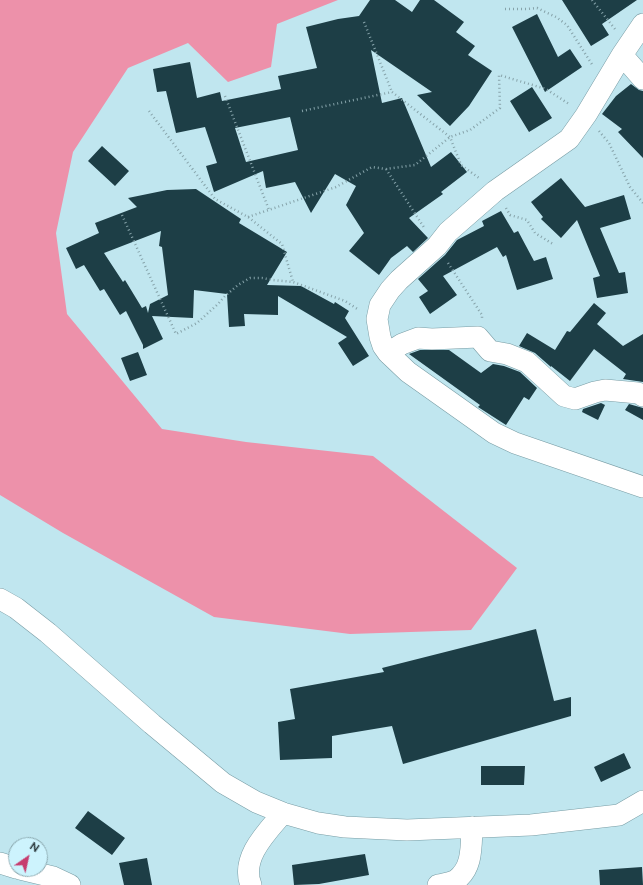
<!DOCTYPE html>
<html>
<head>
<meta charset="utf-8">
<style>
  body { margin:0 }
  #map { position:relative; width:643px; height:885px; overflow:hidden; background:#c0e6ef; font-family:Raleway,sans-serif }
  canvas { display:block }
  .north { position:absolute; left:8px; top:837px; width:40px; height:40px; box-sizing:border-box; background:#cdf3fd; border:1px solid #8ba8af; border-radius:50%; rotate:34deg; font-size:11px; font-weight:700; line-height:16px; text-align:center; color:#29373b }
  .north::after { content:''; display:block; margin:auto; width:14px; height:18px; background:#c73c6f; clip-path:polygon(50% 0,100% 100%,50% 72%,0 100%) }
</style>
</head>
<body>
<div id="map">
<canvas width="643" height="885"></canvas>
<div class="north">N</div>
</div>
<script>
const context = document.querySelector('canvas').getContext('2d');
context.lineJoin = 'round';
function fill(path, color) { context.fillStyle = color; context.fill(path, 'evenodd'); }
function stroke(path, color, width, dash) { context.strokeStyle = color; context.lineWidth = width; context.lineCap = dash ? 'butt' : 'round'; context.setLineDash(dash || []); context.stroke(path); }
const green = new Path2D(`
  M 0,0 L 338,0 L 277,24 L 271,67 L 228,82 L 188,43 L 128,68 L 73,152 L 56,233 L 67,314 L 162,429 L 246,442 L 373,456 L 517,568 L 471,630 L 350,634 L 214,617 L 63,533 L 0,495 Z`);
const building = new Path2D(`
  M 370,0 L 395,0 L 412,12 L 420,0 L 434,0 L 464,22 L 456,32 L 475,46 L 468,55 L 492,71 L 469,106 L 450,126 L 417,95 L 432,92 L 371,50 L 382,103 L 402,98 L 431,167 L 451,152 L 467,172 L 441,192 L 443,194 L 409,218 L 428,238 L 413,252 L 407,246 L 391,258 L 379,275 L 349,251 L 364,233 L 346,205 L 356,186 L 335,174 L 311,213 L 295,182 L 266,188 L 263,171 L 214,192 L 206,166 L 217,163 L 205,127 L 176,133 L 166,91 L 157,92 L 153,69 L 190,62 L 197,98 L 220,92 L 222,101 L 281,89 L 278,76 L 317,68 L 306,27 L 338,19 L 359,16 ZM 290,117 L 298,150 L 246,162 L 235,128 Z
  M 562,0 L 637,0 L 602,24 L 609,35 L 591,46 Z
  M 537,14 L 558,57 L 570,49 L 582,67 L 545,92 L 512,27 Z
  M 631,84 L 639,90 L 643,91 L 643,158 L 618,132 L 622,129 L 602,114 L 616,96 Z
  M 532,87 L 552,118 L 529,132 L 510,101 Z
  M 102,146 L 129,171 L 115,186 L 88,161 Z
  M 561,178 L 585,207 L 624,195 L 631,219 L 600,228 L 619,273 L 625,272 L 628,293 L 597,298 L 593,278 L 600,276 L 577,220 L 561,238 L 541,219 L 543,217 L 531,202 Z
  M 196,189 L 241,219 L 239,223 L 287,252 L 267,285 L 301,286 L 334,304 L 335,302 L 349,311 L 345,318 L 369,356 L 353,366 L 338,343 L 347,337 L 278,296 L 278,315 L 244,314 L 245,326 L 229,327 L 227,294 L 194,290 L 193,318 L 152,316 L 163,339 L 143,349 L 143,345 L 126,311 L 120,315 L 104,289 L 100,291 L 84,265 L 76,269 L 66,248 L 99,233 L 95,223 L 137,207 L 128,198 L 167,190 ZM 161,231 L 159,246 L 162,247 L 168,295 L 150,304 L 148,313 L 146,306 L 142,308 L 125,280 L 123,282 L 104,253 Z
  M 501,211 L 514,233 L 518,231 L 534,261 L 546,257 L 553,279 L 517,290 L 506,255 L 503,257 L 497,247 L 443,276 L 457,295 L 430,314 L 419,297 L 428,291 L 418,279 L 445,255 L 457,240 L 484,226 L 482,221 Z
  M 594,303 L 606,313 L 597,324 L 623,346 L 643,334 L 643,382 L 623,379 L 626,374 L 594,349 L 570,381 L 551,366 L 551,367 L 535,353 L 519,346 L 527,333 L 555,350 L 567,331 L 570,332 Z
  M 420,350 L 449,350 L 481,373 L 493,364 L 504,366 L 520,372 L 537,388 L 529,400 L 524,397 L 506,425 L 478,407 L 480,405 L 409,354 Z
  M 138,352 L 147,375 L 130,381 L 121,358 Z
  M 601,403 L 605,405 L 598,420 L 582,412 L 583,409 Z
  M 629,404 L 643,408 L 643,420 L 625,410 Z
  M 536,629 L 554,701 L 571,697 L 571,716 L 403,764 L 392,726 L 332,736 L 332,758 L 280,760 L 278,722 L 295,719 L 290,689 L 384,672 L 382,668 Z
  M 624,753 L 631,768 L 601,782 L 594,767 Z
  M 481,766 L 525,766 L 524,785 L 481,785 Z
  M 88,811 L 125,838 L 112,855 L 75,828 Z
  M 365,854 L 369,875 L 319,884 L 294,885 L 292,865 Z
  M 147,858 L 152,885 L 124,885 L 119,863 Z
  M 642,867 L 643,885 L 600,885 L 599,870 Z`);
const path = new Path2D(`
  M 592,0 L 615,29
  M 505,9 L 527,9 L 537,8 L 556,17 L 567,25 L 593,66
  M 364,22 L 392,92
  M 225,96 L 269,210
  M 149,111 L 215,199 L 248,217 L 282,244 L 293,282
  M 302,111 L 392,92 L 450,137 L 461,165 L 479,178
  M 599,131 L 609,143 L 630,187 L 643,203
  M 386,169 L 425,229
  M 506,208 L 510,215 L 527,220 L 535,233 L 553,244
  M 122,215 L 176,334 L 197,323 L 218,304 L 225,296 L 238,285 L 250,278 L 262,278 L 273,280 L 293,282 L 345,301 L 359,310
  M 248,217 L 336,187 L 372,167 L 386,169 L 415,165 L 450,137 L 470,130 L 500,108 L 499,75 L 546,89 L 569,104
  M 448,263 L 482,315 L 482,318`);
const minor = new Path2D(`
  M 643,24 L 622,55 L 586,115 L 569,139 L 495,191 L 448,232 L 437,246 L 399,280 L 390,290 L 380,305 L 377,319 L 380,337 L 383,346 L 388,353 L 408,372 L 494,433 L 515,443 L 643,487
  M 622,55 L 643,79
  M 388,353 L 402,344 L 418,338 L 432,339 L 478,337 L 490,351 L 507,354 L 527,362 L 564,396 L 575,399 L 595,392 L 605,390 L 638,393 L 643,396
  M 0,599 L 16,608 L 48,633 L 152,724 L 223,783 L 256,802 L 283,813 L 318,823 L 345,827 L 407,830 L 531,825 L 619,815 L 643,801
  M 0,863 L 16,868
  M 20,869 L 53,877 L 70,885
  M 251,885 C 240,858 267,832 283,813
  M 438,885 C 443,884 451,883 456,880 C 473,868 471,846 472,827`);
fill(green, '#ed91aa');
fill(building, '#1d3e46');
stroke(minor, '#789ca4', 22);
stroke(path, '#86a3aa', 2.5, [1, 3]);
stroke(minor, '#fff', 21);
</script>
</body>
</html>
